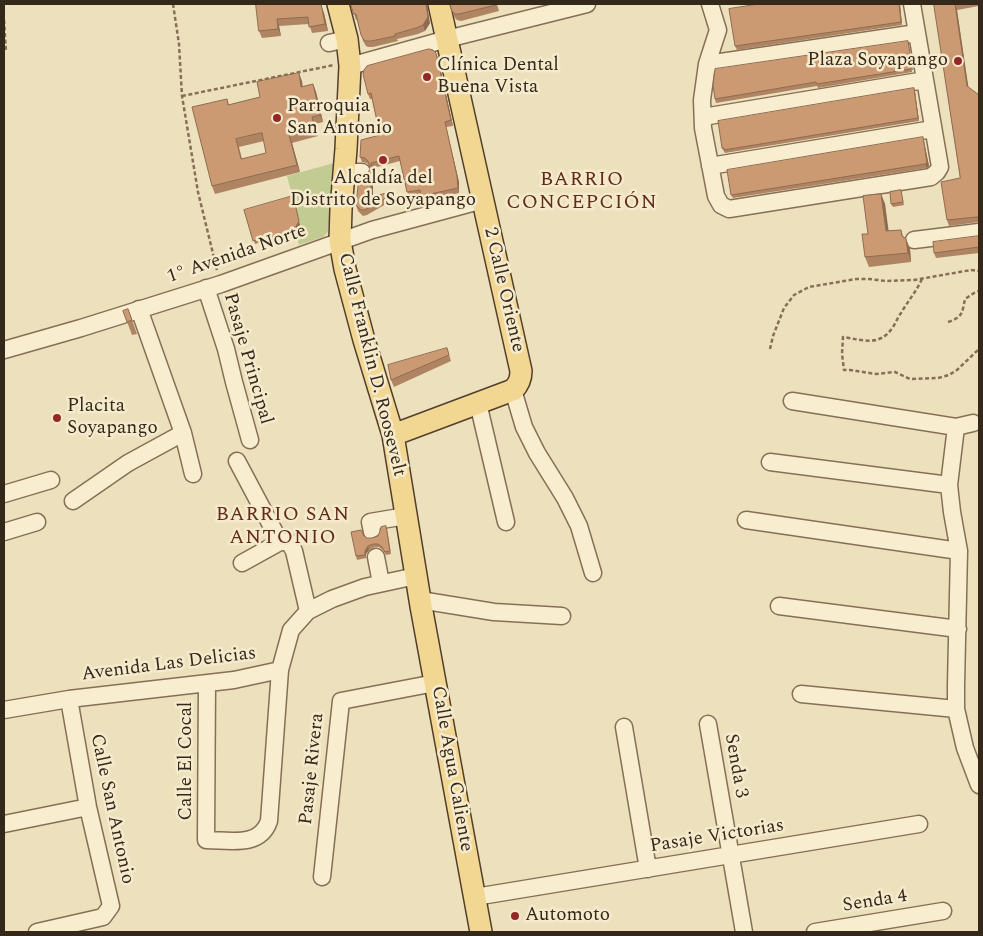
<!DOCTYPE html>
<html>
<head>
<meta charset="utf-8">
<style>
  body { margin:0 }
  #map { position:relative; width:983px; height:936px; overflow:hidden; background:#ede0bc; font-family:Spectral,serif }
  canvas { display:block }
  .frame { position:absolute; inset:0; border:5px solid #34281b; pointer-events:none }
</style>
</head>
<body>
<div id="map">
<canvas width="983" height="936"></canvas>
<div class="frame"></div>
</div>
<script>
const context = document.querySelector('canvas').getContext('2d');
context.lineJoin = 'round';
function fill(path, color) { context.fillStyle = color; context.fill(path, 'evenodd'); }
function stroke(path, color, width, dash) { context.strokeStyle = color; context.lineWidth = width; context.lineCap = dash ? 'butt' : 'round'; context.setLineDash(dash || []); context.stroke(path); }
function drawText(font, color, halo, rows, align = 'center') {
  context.font = font + ' Spectral,serif'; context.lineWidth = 5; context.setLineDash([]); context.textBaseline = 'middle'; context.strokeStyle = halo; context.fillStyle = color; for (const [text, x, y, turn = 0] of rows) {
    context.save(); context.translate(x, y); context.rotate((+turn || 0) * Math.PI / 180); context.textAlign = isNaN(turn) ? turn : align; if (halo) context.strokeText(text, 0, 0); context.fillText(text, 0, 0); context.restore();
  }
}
const green = new Path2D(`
  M 334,163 L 328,232 L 323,237 L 299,245 L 295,233 L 300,224 L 287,176 Z`);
const path = new Path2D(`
  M 173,4 L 179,44 L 182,96 L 198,192 L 217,270
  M 4,20 L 6,52
  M 182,96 L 334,65
  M 319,108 L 332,106
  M 922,279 C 916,292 908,301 901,313 C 898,317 896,322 893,327 C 880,347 863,340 843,337 L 842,354 L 844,370 L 850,370 L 876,374 L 895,372 L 910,379 L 938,378 L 949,375 L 957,370 L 979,349
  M 948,322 C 963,317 962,313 965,299 L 974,293 L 979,291
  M 770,349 L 773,336 L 784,308 L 794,295 L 809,287 L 856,279 L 869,279 L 886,281 L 914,280 L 971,270 L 979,271`);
const minor = new Path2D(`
  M 710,4 L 718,30 L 707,64 L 702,100 L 703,128 L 716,196 L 721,205 L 729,209 L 931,177 L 937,172 L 940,167 L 912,4
  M 329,43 L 347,39
  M 707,64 L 917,33
  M 350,66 L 447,39 L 587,4
  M 703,117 L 925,80
  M 710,166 L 933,129
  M 344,172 L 362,172
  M 914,240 L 979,232
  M 206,288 L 226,349 L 234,382 L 250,440
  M 139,309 L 183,433 L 193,474
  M 4,350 L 81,328 L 221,284 L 372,230 L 483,200
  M 513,390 L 524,427 L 537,453 L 565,498 L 579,526 L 593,573
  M 792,401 L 956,427
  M 478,403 L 506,522
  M 973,423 L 956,427 L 949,485 L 952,512 L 959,551 L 956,685 L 956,709 L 965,748 L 979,785
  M 237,461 L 280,542
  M 770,462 L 949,485
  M 4,494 L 51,480
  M 73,501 L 128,463 L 183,433
  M 746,520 L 959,551
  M 4,532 L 37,522
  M 372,532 L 370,522 L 406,516
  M 376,557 L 381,583
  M 242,563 L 280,542 L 289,542 L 294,551 L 308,611
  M 420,600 L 494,612 L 562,616
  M 779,606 L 958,629
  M 207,683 L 206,840 C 229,840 260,848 269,821 L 280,670 L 291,630 L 308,611 L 332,599 L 365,587 L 416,576
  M 801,694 L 956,709
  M 4,710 L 69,699 L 234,680 L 280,670
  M 708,724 L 744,932
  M 624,727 L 648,869
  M 4,824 L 88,807
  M 322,877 L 341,701 L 435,683
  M 475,897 L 919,824
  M 37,932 L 103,917 L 111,906 L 88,807 L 69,699
  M 815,932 L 943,911`);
const major = new Path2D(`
  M 338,4 L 347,39 L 350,66 L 346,149 L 341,209 L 340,241 L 345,269 L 364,340 L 393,435 L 421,606 L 481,932
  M 393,435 L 513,390 C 519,384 521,379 521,371 L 439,4`);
const wall = new Path2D(`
  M 256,4 L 324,13 L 328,31 L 312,33 L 309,24 L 279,26 L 281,36 L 262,38 L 259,31 Z
  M 351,4 L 430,23 L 425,31 L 418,34 L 397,39 L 398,41 L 373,47 L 368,47 L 366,46 L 363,41 L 357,20 L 356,20 Z
  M 497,4 L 499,11 L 461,21 L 457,20 L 455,18 L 452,11 Z
  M 759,4 L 900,4 L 902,25 L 737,50 L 735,46 Z
  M 934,4 L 979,4 L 979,6 L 957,10 L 968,87 L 979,95 L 979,222 L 949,226 L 947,220 L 960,178 Z
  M 908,41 L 913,70 L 912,70 L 912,72 L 818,88 L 817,86 L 716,103 L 715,99 Z
  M 438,58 L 453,126 L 446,127 L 459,182 L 459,193 L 423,201 L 421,195 L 409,198 L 400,161 L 373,168 L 373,197 L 390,192 L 393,200 L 367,215 L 363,216 L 358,211 L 356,205 L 365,175 L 369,171 L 370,167 L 367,163 L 362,162 L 360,157 L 380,135 L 372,99 L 370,99 L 368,94 Z
  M 299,73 L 302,87 L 313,84 L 316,92 L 323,122 L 315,124 L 318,136 L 292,143 L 300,172 L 215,194 L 212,186 L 227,99 L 229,105 L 260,97 ZM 264,141 L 266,153 L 242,159 L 239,147 Z
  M 914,88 L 915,92 L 919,121 L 725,153 L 722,148 Z
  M 924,141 L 929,166 L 927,168 L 733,198 L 731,195 Z
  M 901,190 L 904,205 L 893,207 L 891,204 Z
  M 881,194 L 885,204 L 888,231 L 901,230 L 903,236 L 906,239 L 910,249 L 911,262 L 869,267 L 865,257 L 868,234 Z
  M 244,210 L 300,225 L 295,233 L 255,244 Z
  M 979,236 L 979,253 L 936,258 L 934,253 Z
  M 128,309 L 137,334 L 132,335 L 123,311 Z
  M 447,348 L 451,361 L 394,387 L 391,380 Z
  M 387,529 L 391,554 L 386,555 L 383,550 L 379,547 L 375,547 L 369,550 L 366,554 L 366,558 L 357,560 L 356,556 L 364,536 L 367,538 L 372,538 Z`);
const shadedWall = new Path2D(`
  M 321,4 L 324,13 L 328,31 L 325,24 Z
  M 426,4 L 427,4 L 430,23 L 425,31 L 423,25 Z
  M 899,4 L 900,4 L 902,25 L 901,22 Z
  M 955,4 L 957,10 L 969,91 L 967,86 Z
  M 277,19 L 279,26 L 281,36 L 278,29 Z
  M 436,53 L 438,58 L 453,126 L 451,120 Z
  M 299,73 L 302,81 L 304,95 L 301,87 Z
  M 313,84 L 316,92 L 323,122 L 320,115 Z
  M 914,88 L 915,92 L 919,121 L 918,118 Z
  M 445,122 L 446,127 L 459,182 L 459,193 L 458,188 Z
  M 289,135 L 292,143 L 300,172 L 297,165 Z
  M 923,137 L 929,166 L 927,168 L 925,164 Z
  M 371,163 L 373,168 L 373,203 L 371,197 Z
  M 881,194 L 885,204 L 890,241 L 886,231 Z
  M 294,200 L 300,225 L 295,233 L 294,230 Z
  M 906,239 L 910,249 L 911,262 L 908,253 Z
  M 368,546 L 369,550 L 366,554 L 366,558 L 365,555 L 365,551 Z`);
const building = new Path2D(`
  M 256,4 L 321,4 L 325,24 L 309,27 L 308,17 L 277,19 L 278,29 L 259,31 Z
  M 351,4 L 426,4 L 428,17 L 423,25 L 416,28 L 395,34 L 395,36 L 371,41 L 366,41 L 364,40 L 361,35 L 356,14 L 354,14 Z
  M 450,4 L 496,4 L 496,5 L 459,14 L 455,14 L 452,11 Z
  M 759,4 L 899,4 L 901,22 L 735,46 L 729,9 Z
  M 934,4 L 957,4 L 955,4 L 967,86 L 979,95 L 979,217 L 976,217 L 947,220 L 941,182 L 960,178 Z
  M 908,41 L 912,66 L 911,66 L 911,69 L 817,84 L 816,82 L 715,99 L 713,85 L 715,69 Z
  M 429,49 L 433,50 L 436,53 L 451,120 L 445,122 L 457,176 L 458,188 L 421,196 L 420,190 L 407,192 L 399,156 L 371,163 L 371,197 L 390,192 L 391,195 L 365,210 L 361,210 L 356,205 L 359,177 L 365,175 L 369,171 L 370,167 L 368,161 L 365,158 L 360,157 L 361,140 L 380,135 L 371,93 L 368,94 L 363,74 L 364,70 L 367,66 Z
  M 299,73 L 301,87 L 313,84 L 320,115 L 312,117 L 315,129 L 289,135 L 297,165 L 212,186 L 192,107 L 227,99 L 228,105 L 260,97 L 257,82 ZM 262,133 L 266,153 L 241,159 L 236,139 Z
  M 914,88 L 918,118 L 724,150 L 724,148 L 722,148 L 718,121 Z
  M 923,137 L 927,163 L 925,164 L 731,195 L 727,170 Z
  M 901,190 L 903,202 L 891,204 L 890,192 Z
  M 881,194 L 886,231 L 901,230 L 902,236 L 906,239 L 908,253 L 865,257 L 862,234 L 868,234 L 863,196 Z
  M 293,196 L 299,221 L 294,230 L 253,241 L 244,210 Z
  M 979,236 L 979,247 L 934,253 L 933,242 Z
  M 128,309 L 132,320 L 127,322 L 123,311 Z
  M 447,348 L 449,355 L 391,380 L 388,365 Z
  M 386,526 L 390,551 L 385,552 L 382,547 L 378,544 L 373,544 L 368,546 L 365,551 L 365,555 L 356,556 L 351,532 L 361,530 L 364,536 L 367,538 L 372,538 L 378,536 L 380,531 L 381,527 Z`);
const markers = [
  [958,61,5,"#942826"],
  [427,77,5,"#942826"],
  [277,118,5,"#942826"],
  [383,160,5,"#942826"],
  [57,418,5,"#942826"],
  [515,916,5,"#942826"]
];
const poiNames = [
  ["Plaza Soyapango",948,61,"right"],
  ["Clínica Dental",437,66],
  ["Buena Vista",437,88],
  ["Parroquia",287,107],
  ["San Antonio",287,129],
  ["Alcaldía del",383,179,"center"],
  ["Distrito de Soyapango",383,201,"center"],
  ["Placita",67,407],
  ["Soyapango",67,429],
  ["Automoto",525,916]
];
const streetNames = [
  ["1° Avenida Norte",237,255,-19],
  ["2 Calle Oriente",503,290,77],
  ["Pasaje Principal",247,359,74],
  ["Calle Franklin D. Roosevelt",371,365,76],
  ["Avenida Las Delicias",169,665,-7],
  ["Calle El Cocal",187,761,-90],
  ["Senda 3",735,766,80],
  ["Pasaje Rivera",313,769,-84],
  ["Calle Agua Caliente",451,769,80],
  ["Calle San Antonio",111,809,78],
  ["Pasaje Victorias",717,837,-9],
  ["Senda 4",875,902,-9]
];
const neighbourhoodNames = [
  ["BARRIO",582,181],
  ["CONCEPCIÓN",582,204],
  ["BARRIO SAN",283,516],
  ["ANTONIO",283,539]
];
fill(green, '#c2cb91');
stroke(minor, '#857056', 19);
stroke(major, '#523e2b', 24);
stroke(path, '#857056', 2.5, [4, 2.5]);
stroke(minor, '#f9edcf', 16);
stroke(major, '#f2d793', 21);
fill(wall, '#af8462');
fill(shadedWall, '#8f6c50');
fill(building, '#cc9a72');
stroke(building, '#8f6c50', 1);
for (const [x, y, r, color] of markers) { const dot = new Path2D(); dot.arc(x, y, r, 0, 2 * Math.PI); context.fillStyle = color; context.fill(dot); stroke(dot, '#f5eacc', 2); }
drawText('19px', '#34281b', '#f5eacc', poiNames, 'left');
drawText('19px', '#34281b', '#f5eacc', streetNames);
context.letterSpacing = '1px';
drawText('20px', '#612b1a', '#f5eacc', neighbourhoodNames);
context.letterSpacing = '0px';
</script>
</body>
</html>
